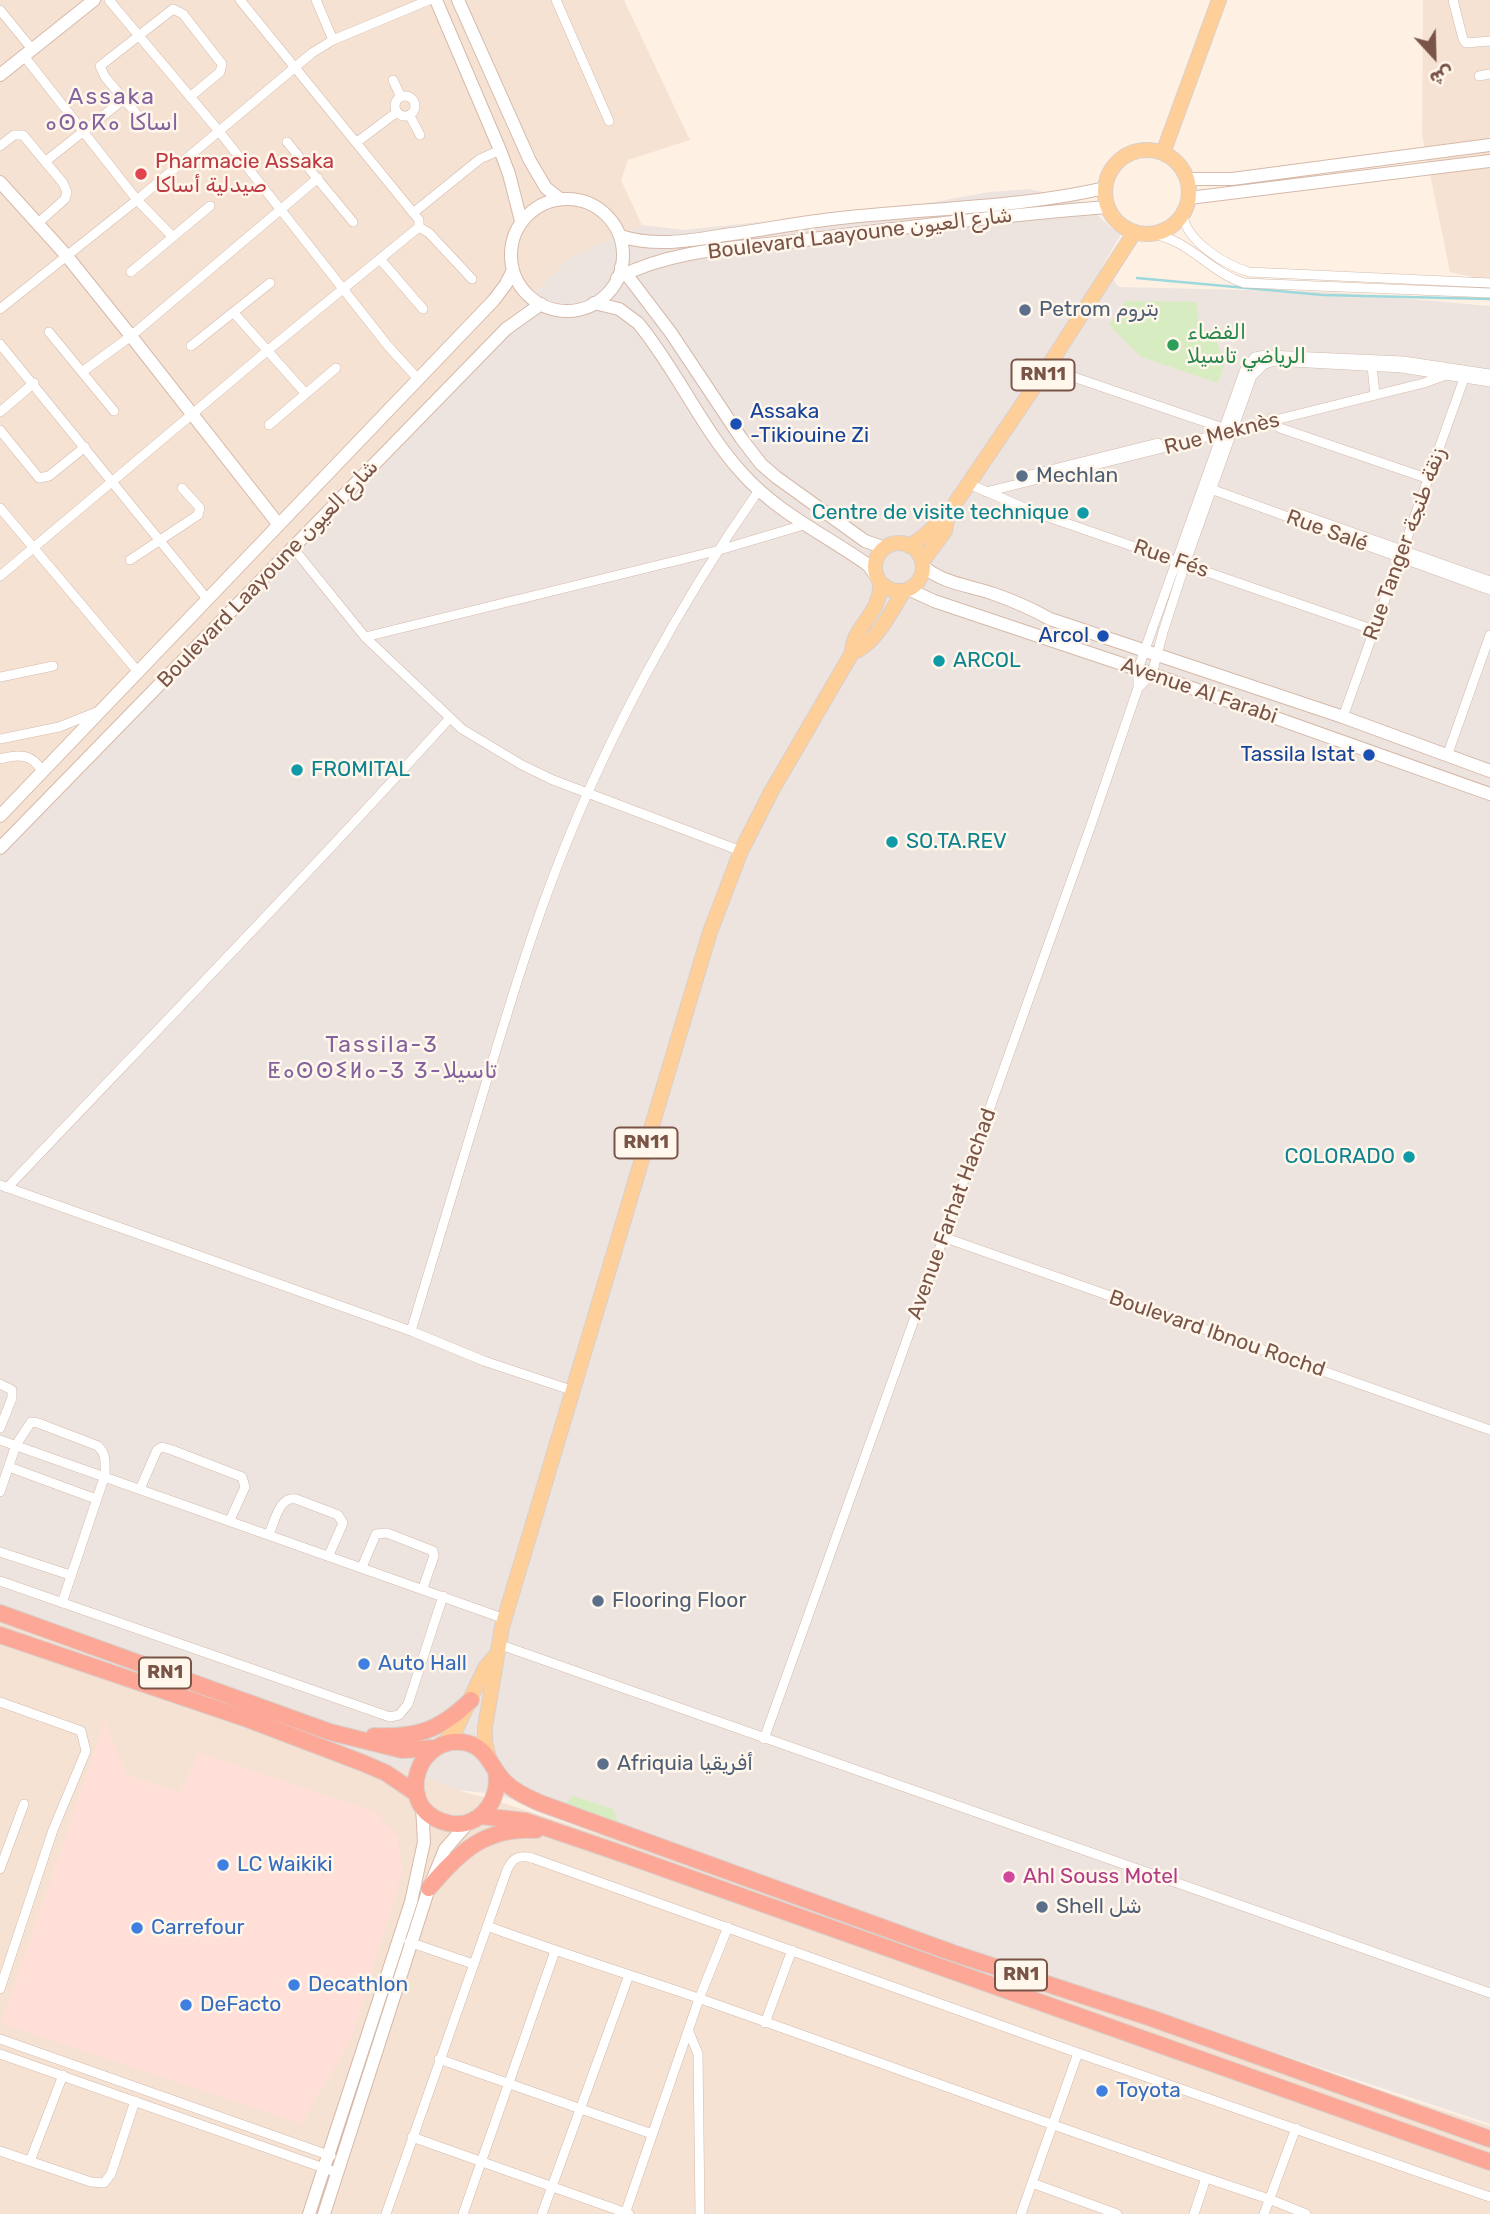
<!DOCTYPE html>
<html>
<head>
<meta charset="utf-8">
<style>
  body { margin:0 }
  #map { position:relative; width:1490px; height:2214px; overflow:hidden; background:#fef1e4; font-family:Rubik,"Noto Naskh Arabic",sans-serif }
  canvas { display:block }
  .north { position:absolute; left:1399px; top:21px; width:70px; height:70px; -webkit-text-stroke:5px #fff6ec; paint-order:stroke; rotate:158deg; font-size:19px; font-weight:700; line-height:28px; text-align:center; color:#795447 }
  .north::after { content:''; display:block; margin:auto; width:24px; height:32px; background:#795447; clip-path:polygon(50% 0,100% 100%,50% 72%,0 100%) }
</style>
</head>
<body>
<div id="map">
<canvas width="1490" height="2214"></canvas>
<div class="north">ش</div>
</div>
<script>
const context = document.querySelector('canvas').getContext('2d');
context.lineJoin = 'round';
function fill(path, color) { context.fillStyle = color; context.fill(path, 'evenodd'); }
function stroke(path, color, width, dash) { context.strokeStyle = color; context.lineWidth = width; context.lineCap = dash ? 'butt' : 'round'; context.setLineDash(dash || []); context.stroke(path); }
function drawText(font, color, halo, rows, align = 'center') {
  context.font = font + ' Rubik,"Noto Naskh Arabic","Noto Sans Tifinagh",sans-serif'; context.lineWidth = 5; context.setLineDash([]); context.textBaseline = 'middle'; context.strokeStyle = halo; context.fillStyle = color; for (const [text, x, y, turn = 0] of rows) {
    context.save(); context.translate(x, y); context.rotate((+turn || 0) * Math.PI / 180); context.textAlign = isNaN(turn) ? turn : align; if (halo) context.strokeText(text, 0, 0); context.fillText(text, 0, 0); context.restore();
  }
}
const residential = new Path2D(`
  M 0,0 L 624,0 L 690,140 L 628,160 L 621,180 L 642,225 L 569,258 L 0,843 Z
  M 1423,0 L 1490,0 L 1490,281 L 1450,272 L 1422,135 Z
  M 0,1606 L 457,1790 L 494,1800 L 1490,2126 L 1490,2214 L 0,2214 Z`);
const commercial = new Path2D(`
  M 105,1720 L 126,1775 L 180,1793 L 199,1752 L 376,1812 L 398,1838 L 402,1873 L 351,2039 L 301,2124 L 1,2024 Z`);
const industrial = new Path2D(`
  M 1029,189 L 1075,199 L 1087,204 L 1111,228 L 1121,234 L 1102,267 L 1119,287 L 1329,292 L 1490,306 L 1490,2124 L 496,1794 L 457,1790 L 305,1733 L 0,1610 L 0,843 L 569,258 L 642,225 L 684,230 L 917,205 L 989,192 Z`);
const green = new Path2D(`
  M 1126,301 L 1197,302 L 1199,328 L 1213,332 L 1225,362 L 1218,383 L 1141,357 L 1109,325 Z
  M 573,1796 L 613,1809 L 619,1827 L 562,1808 Z`);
const stream = new Path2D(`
  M 1137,278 L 1323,295 L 1490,299`);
const street = new Path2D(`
  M 109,0 L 218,130 L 388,346 L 419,380
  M 316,0 L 333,40
  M 556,0 L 609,121
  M 1453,0 L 1463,39 L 1466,43 L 1490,41
  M 0,10 L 32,49
  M 24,56 L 137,200 L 173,237
  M 1479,76 L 1490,74
  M 393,80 L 401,97
  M395 106a10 10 0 1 1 20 0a10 10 0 1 1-20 0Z
  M 410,116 L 420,135
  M 146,125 L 105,77 L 100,66 L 173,9 L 183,14 L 222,64 L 220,72 L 190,97
  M 287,142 L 353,222
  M 357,142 L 397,112
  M 0,146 L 14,135 L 23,135 L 63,183 L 67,192 L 65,199 L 37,224
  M 46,161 L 124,99
  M 413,213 L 480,159 L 500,150
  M 1183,215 C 1186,241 1225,265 1249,272 L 1490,283
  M 419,227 L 429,233 L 472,279
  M 1152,234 C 1190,240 1209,272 1244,283 L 1490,293
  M 380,259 L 423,309
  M 131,272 L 210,206
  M 0,309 L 137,200 L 312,53 L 333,40 L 429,0
  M 234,313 L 306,394
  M 49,332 L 114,411
  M 0,344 L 208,600
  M 191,346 L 270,283
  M 1372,366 L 1375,395
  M 1047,368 L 1223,428
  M 82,372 L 131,336 L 318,178
  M 0,412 L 34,383
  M 1272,418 L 1280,428 L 1429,479
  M 269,425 L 336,368
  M 0,430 L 39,478 L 49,476 L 85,447
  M 1022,477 L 1158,443
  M 969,484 L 1034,512 L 1374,630
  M 1208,488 L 1490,590
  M 986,492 L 1424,383 L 1446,375
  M 0,508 L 139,673
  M 1297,513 L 1490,581
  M 294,549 L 365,637 L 462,729 L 522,765 L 553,780 L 741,851
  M 130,560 L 198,515 L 200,508 L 182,488
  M 0,576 L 267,351 L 419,227 L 419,220 L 240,0
  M 365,637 L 716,551 L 807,524
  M 0,677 L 53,666
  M 1138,688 L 1152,674 L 1163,632 L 1185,564 L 1252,376 L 1263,365 L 1273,361 L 1402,368 L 1490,382
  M 1343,717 L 1466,373
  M 0,739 L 59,727 L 97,712
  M 1447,756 L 1490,635
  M 0,759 C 18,754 33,753 42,772
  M 0,1185 L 411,1331 L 484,1361 L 571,1390
  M 7,1188 C 155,1032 305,878 449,719
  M 943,1237 L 1490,1430
  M 411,1331 C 437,1245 463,1159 489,1073 C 510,1004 531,934 557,867 C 607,737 679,604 759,490
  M 0,1384 L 12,1390 L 12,1398 L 0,1428
  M 0,1440 L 505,1619
  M 9,1467 L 96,1499
  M 140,1489 L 157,1450 L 162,1447 L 172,1450 L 242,1477 L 245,1487 L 230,1520
  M 0,1492 L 16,1445 L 31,1422 L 38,1423 L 98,1446 C 107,1455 105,1463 105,1475 L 62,1603
  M 269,1534 C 275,1521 279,1496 296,1499 L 338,1515 L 343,1523 L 329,1555
  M 0,1552 L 70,1575
  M 362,1567 L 376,1534 L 387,1533 L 433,1551 L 434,1556 L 423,1588
  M 0,1581 L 390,1717 L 399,1715 L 408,1704 L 443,1596
  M 498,1644 L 1490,1993
  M 0,1702 L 81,1731 L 86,1751 L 53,1830 L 0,1989
  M 764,1739 L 1090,828 L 1138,688 L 1138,669 L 1245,369 L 1255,357 L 1266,355 L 1403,361 L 1490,374
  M 0,1869 L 24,1804
  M 487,1926 C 557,1952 628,1974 698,1998 C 889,2065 1077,2136 1269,2199 L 1306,2214
  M 409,1942 L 473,1964
  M 765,2023 L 792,1950
  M 689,2032 L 698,2054 L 700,2214
  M 0,2039 L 331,2156
  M 0,2054 L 338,2173
  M 439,2059 L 652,2134
  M 412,2137 L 629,2214
  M 0,2151 L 91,2182 L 104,2183 L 111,2174 L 135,2101
  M 30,2161 L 63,2075
  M 1032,2183 L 1117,2214
  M 386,2214 L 507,1870 C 513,1857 519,1855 532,1858 L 1078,2053 L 1490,2197
  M 463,2214 L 555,1951
  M 542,2214 L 629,1975
  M 625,2214 L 699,1999 L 728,1927
  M 1021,2214 L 1078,2053
  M 1194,2214 L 1206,2178
  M 1264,2214 L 1296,2128`);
const secondary = new Path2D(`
  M 436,0 L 500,150 L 509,174 L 521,221
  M 458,0 L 530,161 L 546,188 L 560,199
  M 0,75 L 94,0
  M 1188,179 L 1232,179 L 1490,145
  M 0,182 L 66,255 L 131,336 L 279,525
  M 1189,198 L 1490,161
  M511 255a56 56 0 1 1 112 0a56 56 0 1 1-112 0Z
  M 620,236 C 656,247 688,241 725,235 C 763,230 802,222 840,218 C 928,208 1018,208 1105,188
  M 621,267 L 671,333 L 741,438 L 761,464 L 776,477 L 865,541 L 885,548
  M 617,278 C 675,248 741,248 805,240 C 905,227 1006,215 1107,207
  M 594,303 L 619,309 L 638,323 C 677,370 701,428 742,473 C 776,512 826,535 868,565 L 876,576
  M 923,566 C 943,584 969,585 994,594 C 1014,601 1032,609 1050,619 L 1343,717 L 1490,771
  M 908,589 L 934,601 L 1152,674 L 1490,794
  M 0,816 L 494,300 L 506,284 L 513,270
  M 0,848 L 506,329 L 541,304
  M 309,2214 L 411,1902 L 424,1842 L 422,1806
  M 324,2214 L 429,1888 L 445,1849 L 469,1822`);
const primary = new Path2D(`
  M1105 192a42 42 0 1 1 84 0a42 42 0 1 1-84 0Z
  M 1163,153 L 1219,0
  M875 567a24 24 0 1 1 48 0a24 24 0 1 1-48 0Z
  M 909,546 C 924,539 935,525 948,514 L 1047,368 L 1134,233
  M 922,562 L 945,531 L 948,514
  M 852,653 C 876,644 891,611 904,591
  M 443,1744 L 456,1729 L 485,1668 L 496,1655
  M 489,1758 L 485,1742 L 485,1727 L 502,1627 L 710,932 L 741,851 L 771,792 L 852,653 C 852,626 883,613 880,582`);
const highway = new Path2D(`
  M 0,1613 L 330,1732 L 402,1750 L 434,1748
  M 0,1635 L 250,1720 L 363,1763 L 386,1773 L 417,1794
  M 374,1736 C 418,1738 440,1730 471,1700
  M 496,1771 C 502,1803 475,1834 441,1821 C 394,1804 418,1732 467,1743 C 487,1748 491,1767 503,1780 C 513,1791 527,1797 540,1803 L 953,1953 L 1151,2018 L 1490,2139
  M 481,1816 L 526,1821 L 614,1851 L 1490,2162
  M 429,1888 C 459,1852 485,1827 536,1830`);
const markers = [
  [141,174,7,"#e0444e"],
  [1025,310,7,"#5c6f8a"],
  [1173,345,7,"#2e9e5b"],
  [736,424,7,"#1a4fb4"],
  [1022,476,7,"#5c6f8a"],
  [1083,513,7,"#0f9aa8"],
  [1103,636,7,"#1a4fb4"],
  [939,661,7,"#0f9aa8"],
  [1369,755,7,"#1a4fb4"],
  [297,770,7,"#0f9aa8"],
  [892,842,7,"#0f9aa8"],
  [1409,1157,7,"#0f9aa8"],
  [598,1601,7,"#5c6f8a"],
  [364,1664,7,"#3f7fe0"],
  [603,1764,7,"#5c6f8a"],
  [223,1865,7,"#3f7fe0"],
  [1009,1877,7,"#d1479c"],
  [1042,1907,7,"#5c6f8a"],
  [137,1928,7,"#3f7fe0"],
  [294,1985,7,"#3f7fe0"],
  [186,2005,7,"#3f7fe0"],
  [1102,2091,7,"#3f7fe0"]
];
const shields = [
  [1043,375,63],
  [646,1143,63],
  [165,1673,52],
  [1021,1975,52]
];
const shieldNames = [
  ["RN11",1043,375],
  ["RN11",646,1143],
  ["RN1",165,1673],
  ["RN1",1021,1975]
];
const healthNames = [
  ["Pharmacie Assaka",155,162],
  ["صيدلية أساكا",155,186]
];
const streetNames = [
  ["Boulevard Laayoune شارع العيون",860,234,-7],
  ["Rue Meknès",1222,434,-14],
  ["Rue Salé",1327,531,20],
  ["Rue Tanger زنقة طنجة",1405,544,-70],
  ["Rue Fés",1171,559,19],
  ["Boulevard Laayoune شارع العيون",268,574,-46],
  ["Avenue Al Farabi",1199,691,19],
  ["Avenue Farhat Hachad",952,1214,-70],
  ["Boulevard Ibnou Rochd",1217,1334,19]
];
const serviceNames = [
  ["Petrom بتروم",1039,310],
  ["Mechlan",1036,476],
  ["Flooring Floor",612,1601],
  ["Afriquia أفريقيا",617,1764],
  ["Shell شل",1056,1907]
];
const leisureNames = [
  ["الفضاء",1187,333],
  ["الرياضي تاسيلا",1187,357]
];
const transitNames = [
  ["Assaka",750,412,"left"],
  ["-Tikiouine Zi",750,436,"left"],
  ["Arcol",1089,636],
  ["Tassila Istat",1355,755]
];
const cultureNames = [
  ["Centre de visite technique",1069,513,"right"],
  ["ARCOL",953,661],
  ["FROMITAL",311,770],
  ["SO.TA.REV",906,842],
  ["COLORADO",1395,1157,"right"]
];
const shopNames = [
  ["Auto Hall",378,1664],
  ["LC Waikiki",237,1865],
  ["Carrefour",151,1928],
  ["Decathlon",308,1985],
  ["DeFacto",200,2005],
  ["Toyota",1116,2091]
];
const hotelNames = [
  ["Ahl Souss Motel",1023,1877]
];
const neighbourhoodNames = [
  ["Assaka",112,97],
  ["ⴰⵙⴰⴽⴰ اساكا",112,123],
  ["Tassila-3",382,1045],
  ["ⵟⴰⵙⵙⵉⵍⴰ-3 3-تاسيلا",382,1071]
];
fill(residential, '#f6e2d2');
fill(commercial, '#ffdfd7');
fill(industrial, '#ede4df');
fill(green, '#d7edc1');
stroke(stream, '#9cd8dc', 2.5);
stroke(street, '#d3baac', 10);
stroke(secondary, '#d6b9a9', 14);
stroke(primary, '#d9cfcb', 16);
stroke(highway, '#d9cfcb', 18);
stroke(street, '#fff', 9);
stroke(secondary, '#fff', 12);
stroke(primary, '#ffcf9a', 14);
stroke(highway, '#fda796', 16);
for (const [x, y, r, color] of markers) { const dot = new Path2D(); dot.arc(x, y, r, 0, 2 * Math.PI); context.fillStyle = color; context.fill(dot); stroke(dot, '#fff6ec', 2.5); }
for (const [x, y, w] of shields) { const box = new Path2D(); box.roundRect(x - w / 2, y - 15.5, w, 31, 5); context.fillStyle = '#fff6ec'; context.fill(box); stroke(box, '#795447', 2); }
drawText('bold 19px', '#795447', null, shieldNames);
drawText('21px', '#be3a42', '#fff6ec', healthNames, 'left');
drawText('21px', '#795447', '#fff6ec', streetNames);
drawText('21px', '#4e5e75', '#fff6ec', serviceNames, 'left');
drawText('21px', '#27864d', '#fff6ec', leisureNames, 'left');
drawText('21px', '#164399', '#fff6ec', transitNames, 'right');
drawText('21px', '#0d838f', '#fff6ec', cultureNames, 'left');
drawText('21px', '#366cbe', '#fff6ec', shopNames, 'left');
drawText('21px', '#b23c85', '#fff6ec', hotelNames, 'left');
context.letterSpacing = '2px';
drawText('23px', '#83629d', '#fff6ec', neighbourhoodNames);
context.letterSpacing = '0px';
</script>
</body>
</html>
